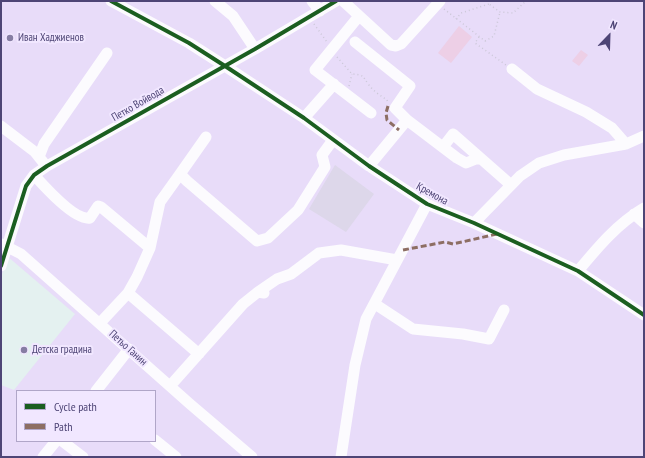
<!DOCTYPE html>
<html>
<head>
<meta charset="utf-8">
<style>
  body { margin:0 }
  #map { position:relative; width:645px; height:458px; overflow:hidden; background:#eee6f7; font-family:"PT Sans Narrow",sans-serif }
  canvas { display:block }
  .frame { position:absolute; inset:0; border:2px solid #4e4576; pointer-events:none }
  .legend { position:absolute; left:16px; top:390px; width:140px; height:52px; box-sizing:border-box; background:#f1e7ff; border:1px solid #b0a6c8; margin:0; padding:5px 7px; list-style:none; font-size:12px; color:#4e4576 }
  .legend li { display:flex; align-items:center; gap:8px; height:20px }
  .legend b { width:20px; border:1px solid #b0a6c8 }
  .north { position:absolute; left:589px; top:16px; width:40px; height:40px; -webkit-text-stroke:3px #f1e7ff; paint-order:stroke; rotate:23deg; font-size:11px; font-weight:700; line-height:16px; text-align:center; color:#4e4576 }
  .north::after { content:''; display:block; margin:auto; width:14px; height:18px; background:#4e4576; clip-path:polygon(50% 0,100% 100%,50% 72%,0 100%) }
</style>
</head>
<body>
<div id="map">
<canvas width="645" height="458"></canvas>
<div class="frame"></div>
<ul class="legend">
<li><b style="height:5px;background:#1b5e20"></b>Cycle path</li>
<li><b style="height:5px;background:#8d6e63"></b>Path</li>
</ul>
<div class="north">N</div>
</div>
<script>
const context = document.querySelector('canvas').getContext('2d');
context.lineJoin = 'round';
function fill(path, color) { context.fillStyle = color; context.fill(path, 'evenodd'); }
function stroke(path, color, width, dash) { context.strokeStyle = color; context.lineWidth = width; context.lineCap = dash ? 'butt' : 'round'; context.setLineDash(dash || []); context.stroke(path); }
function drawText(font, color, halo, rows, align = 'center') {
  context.font = font + ' "PT Sans Narrow",sans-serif'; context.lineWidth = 4; context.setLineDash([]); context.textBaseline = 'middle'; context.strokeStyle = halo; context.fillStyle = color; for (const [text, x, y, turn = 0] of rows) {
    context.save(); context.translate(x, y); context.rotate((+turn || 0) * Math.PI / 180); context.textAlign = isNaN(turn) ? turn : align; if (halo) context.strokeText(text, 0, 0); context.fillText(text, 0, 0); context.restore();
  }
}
const residential = new Path2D(`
  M 1,1 L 644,1 L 644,457 L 1,457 ZM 17,391 L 155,391 L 155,441 L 17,441 Z`);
const industrial = new Path2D(`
  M 335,165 L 374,194 L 346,232 L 309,209 Z`);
const education = new Path2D(`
  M 7,256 L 75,314 L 14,390 L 1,385 L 1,278 Z`);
const green = new Path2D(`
  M 459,26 L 472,37 L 451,63 L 438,53 Z
  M 581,50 L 588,55 L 579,66 L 572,61 Z`);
const path = new Path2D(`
  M 489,1 L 489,4 L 500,12 L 513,13 L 526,1
  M 444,9 L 485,41 L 494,36 L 500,12
  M 456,19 L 461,13 L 489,4
  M 314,24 L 327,42
  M 479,37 L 475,43 L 506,65
  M 337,57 L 352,74 C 365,75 362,76 369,85 C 373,91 381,96 387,100 L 388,103
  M 349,86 L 352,74`);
const minor = new Path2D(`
  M 111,1 L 189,43 L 225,66 L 304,118 L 369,166 L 427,204 L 474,223 L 578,271 L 644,315
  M 215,1 L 233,16 L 255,49
  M 312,1 L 320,11
  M 343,1 L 391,45 L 396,46 L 401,44 L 440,1
  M 359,16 L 315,70 L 371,113
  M 355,42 L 410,86 L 395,108 L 407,120 L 457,158 L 466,163 L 476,159 L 480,159
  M 512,69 L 537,89 L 586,112 L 612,128 L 626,144
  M 304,118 L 334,84
  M 1,126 L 35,152 L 43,162
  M 206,137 L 180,174 L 187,181 L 257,241 L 268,238 L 298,210 L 325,167 L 322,155 L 333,140
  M 443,147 L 453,134 L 511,185
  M 39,157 L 44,144 L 107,53
  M 369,166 L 407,120
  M 34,175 C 43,185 75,221 90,218 L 98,206 L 101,207 L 150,248
  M 634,214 L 644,223
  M 474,223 L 520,176 L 539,163 L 564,155 L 626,144 L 644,136
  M 2,244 L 21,254 L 190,404 L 252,457
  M 1,266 L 26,186 L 34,175 L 47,166 L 255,49 L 336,1
  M 578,271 C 598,247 617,224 644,208
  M 258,292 L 277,279 L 291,274 L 319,253 L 341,250 L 397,260
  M 128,293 L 199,354
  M 375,304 L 413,329 L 463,334 L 489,339 L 504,310
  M 100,323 L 128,293 L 137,277 L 150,248 L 160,202 L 180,174
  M 170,386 L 243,304 L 258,292 L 264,293
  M 96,391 L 129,349
  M 155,440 L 176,457
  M 62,441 L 83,457
  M 43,457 L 56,441
  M 341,457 L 355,365 L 366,319 L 427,204`);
const quiet = new Path2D(`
  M 388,106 L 386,113 L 387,120 L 399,130
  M 403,250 L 445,242 L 453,244 L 497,234`);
const cycleway = new Path2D(`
  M 111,1 L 189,43 L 225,66 L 304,118 L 369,166 L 427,204 L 474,223 L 578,271 L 644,315
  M 1,266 L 26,186 L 34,175 L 47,166 L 255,49 L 336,1`);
const markers = [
  [10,38,4,"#867da3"],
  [24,350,4,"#867da3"]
];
const poiNames = [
  ["Иван Хаджиенов",18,38],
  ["Детска градина",32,350]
];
const streetNames = [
  ["Петко Войвода",138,104,-30],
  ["Кремона",432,194,29],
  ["Петьо Ганин",128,348,42]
];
fill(residential, '#e8dcf9');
fill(industrial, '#ddd7ea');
fill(education, '#e4f1f0');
fill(green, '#edcfe6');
stroke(path, '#ccc8d8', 1.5, [1, 3]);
stroke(minor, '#fcfbfe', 11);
stroke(quiet, '#8d6e63', 3, [6, 3]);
stroke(cycleway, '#1b5e20', 4);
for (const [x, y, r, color] of markers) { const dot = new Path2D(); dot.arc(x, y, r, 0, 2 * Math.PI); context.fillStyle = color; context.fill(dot); stroke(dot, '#f1e7ff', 1.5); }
drawText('11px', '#4e4576', '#f1e7ff', poiNames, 'left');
drawText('11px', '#4e4576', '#f1e7ff', streetNames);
</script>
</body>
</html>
